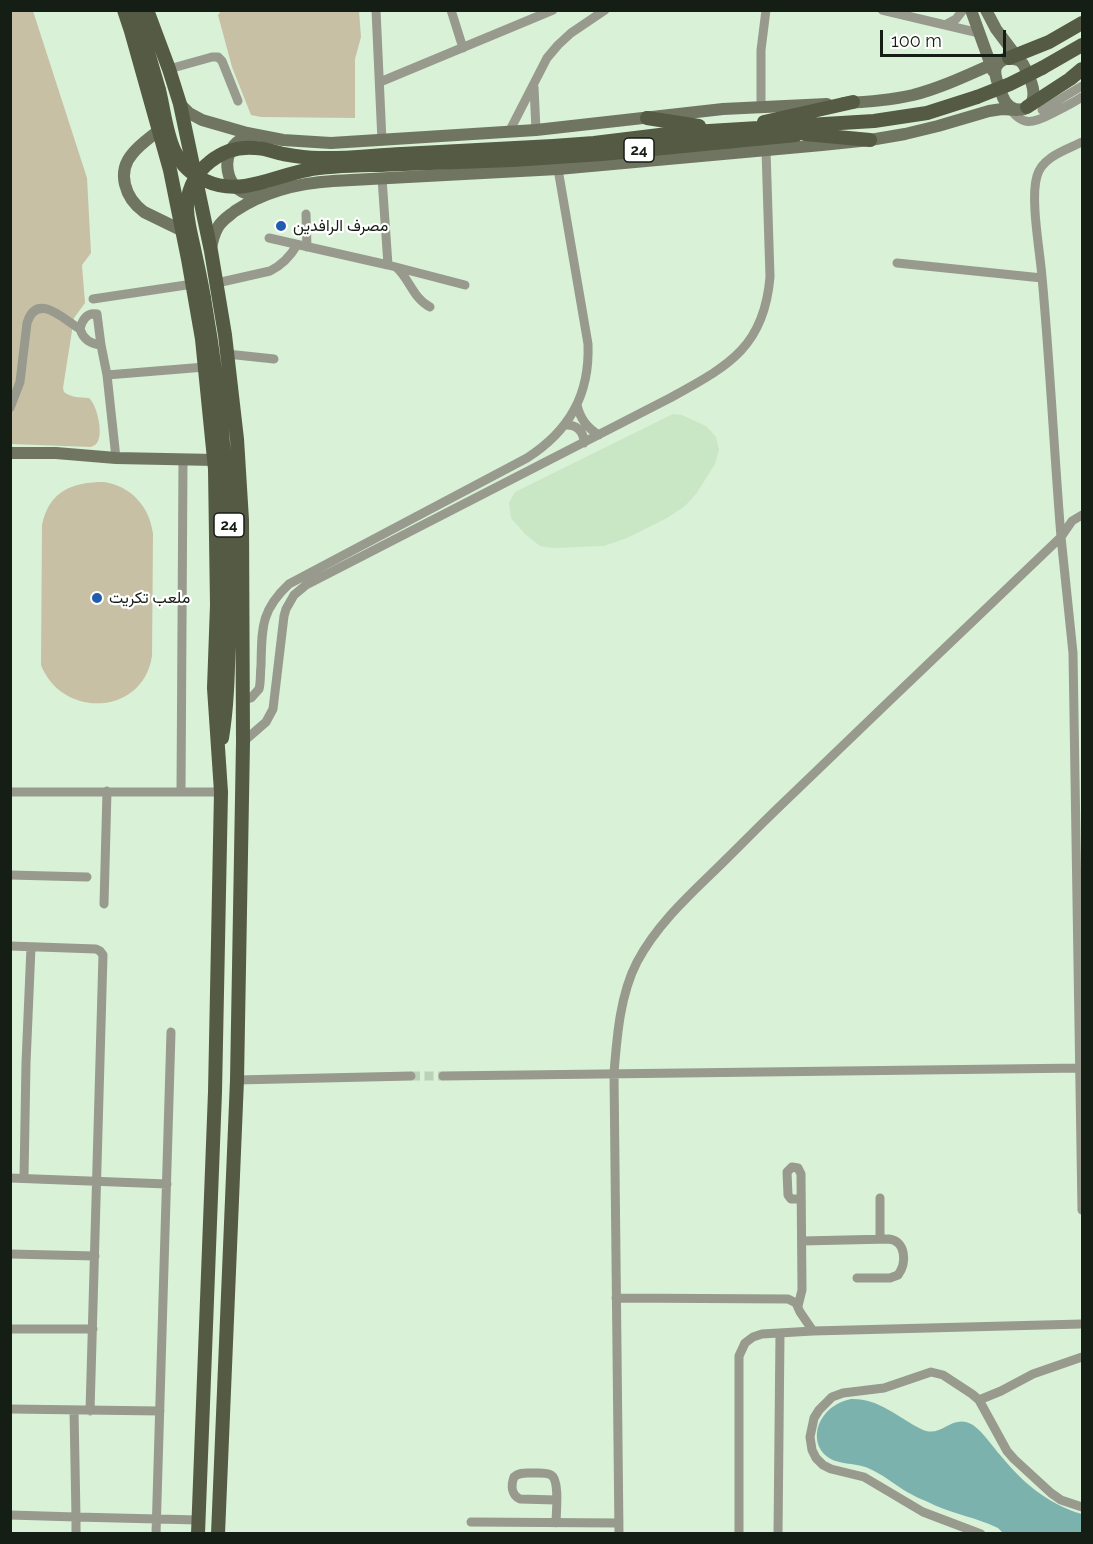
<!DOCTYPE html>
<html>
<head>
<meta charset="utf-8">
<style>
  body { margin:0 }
  #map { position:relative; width:1093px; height:1544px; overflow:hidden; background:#d9f1d6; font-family:Raleway,sans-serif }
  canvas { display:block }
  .frame { position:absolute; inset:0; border:12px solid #151e14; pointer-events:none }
  .scale { position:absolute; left:880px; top:30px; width:126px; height:27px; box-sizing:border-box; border:3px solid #151e14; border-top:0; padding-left:8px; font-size:18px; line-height:21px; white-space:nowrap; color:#151e14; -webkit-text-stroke:4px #fff; paint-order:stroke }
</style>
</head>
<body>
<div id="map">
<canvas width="1093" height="1544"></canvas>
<div class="frame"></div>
<div class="scale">100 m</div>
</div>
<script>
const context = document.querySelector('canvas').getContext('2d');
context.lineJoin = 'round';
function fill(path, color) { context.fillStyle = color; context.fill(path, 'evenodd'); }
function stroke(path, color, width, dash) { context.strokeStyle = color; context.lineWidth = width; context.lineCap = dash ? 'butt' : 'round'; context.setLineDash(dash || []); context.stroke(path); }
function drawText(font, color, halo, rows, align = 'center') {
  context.font = font + ' Raleway,Vazirmatn,sans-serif'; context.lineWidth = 4.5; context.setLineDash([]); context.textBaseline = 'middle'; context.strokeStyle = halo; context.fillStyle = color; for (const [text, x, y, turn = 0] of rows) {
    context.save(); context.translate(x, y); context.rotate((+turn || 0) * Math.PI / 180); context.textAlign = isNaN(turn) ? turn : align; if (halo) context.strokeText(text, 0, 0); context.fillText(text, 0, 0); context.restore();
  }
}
const built = new Path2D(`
  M 673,414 L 682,415 L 706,426 L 716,437 L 719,450 L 715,464 L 696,494 L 685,506 L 667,518 L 627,538 L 604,546 L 553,548 L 540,546 L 525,534 L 511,518 L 509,503 L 515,492 Z`);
const green = new Path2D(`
  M 11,11 L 33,11 L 87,178 L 91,253 L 82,265 L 85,303 L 74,318 L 63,388 L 64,392 C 72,398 79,397 89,398 C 97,405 103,432 98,441 C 96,445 95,445 91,447 L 11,444 Z
  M 221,11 L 359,11 L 361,37 L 355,59 L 355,118 L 261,117 L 251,115 L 232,67 L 218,15 Z
  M 104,482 C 131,486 150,507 153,534 L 152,656 C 143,716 62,719 41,665 L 42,525 C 49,491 72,482 104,482 Z`);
const water = new Path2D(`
  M 851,1399 C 878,1398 898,1417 921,1429 C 942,1440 951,1412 973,1425 C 984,1433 992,1446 1001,1456 C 1022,1482 1049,1505 1082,1514 L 1082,1533 L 1003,1533 L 998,1528 L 989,1524 C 969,1516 947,1512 928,1502 C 921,1499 914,1496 907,1492 C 894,1484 882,1474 868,1468 C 854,1462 836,1466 824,1454 C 815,1445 815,1430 821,1420 C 828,1408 838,1402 851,1399 Z`);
const streetTunnel = new Path2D(`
  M 411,1076 L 443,1076`);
const street = new Path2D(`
  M 376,10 L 382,141
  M 451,10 L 463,48
  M 882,10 L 979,33
  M 945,25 L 956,19 L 963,10
  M 169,69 L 212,57 L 218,57 L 222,61 L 238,101
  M 380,82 L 553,10
  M 534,87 L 536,130
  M 1008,106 C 1022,127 1032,124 1053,113 C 1063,108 1073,103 1082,97
  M 761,107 L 761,50 L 766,10
  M 1042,110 L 1082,86
  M 509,132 L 547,58 L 558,45 L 571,33 L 605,10
  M 382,178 L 388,265
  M 306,214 L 307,247
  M 269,238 L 388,265 L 465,285
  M 897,263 L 1042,278
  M 397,268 C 410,280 413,298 430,307
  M 217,283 L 270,271 C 282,265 290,257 297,245
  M 93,299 L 193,284
  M 80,329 C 82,320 87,312 97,314 L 101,345 L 107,375 L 116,458
  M 227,354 L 274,359
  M 107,375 L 205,367
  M 577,405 C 580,419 587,428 599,435
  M 10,408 L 20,382 L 27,323 C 37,291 64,320 80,329 C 83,339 91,344 101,345
  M 565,425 C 577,424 584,432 584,443
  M 1082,515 L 1072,521 L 1061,537 L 1073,653 L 1082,1210
  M 243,700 L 251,698 L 259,689 C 261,682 260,673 261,666 C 262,629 260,611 289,584 L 527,458 C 569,431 590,395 588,344 L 558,169
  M 243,742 L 266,722 L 273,709 L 284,616 L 286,609 L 294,595 L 306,585 L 670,398 C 726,367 764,349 770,277 L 766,150
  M 181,791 L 183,460
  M 10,792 L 221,792
  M 10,875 L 87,877
  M 104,904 L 107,791
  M 10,946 L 96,949 L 100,951 L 103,955 L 90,1411
  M 443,1076 L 1082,1068
  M 237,1080 L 411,1076
  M 10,1178 L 167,1184
  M 24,1178 L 26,1063 L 31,947
  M 880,1198 L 880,1239
  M 802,1241 L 889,1239 C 906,1241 907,1263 898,1275 L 890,1278 L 857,1278
  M 10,1254 L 95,1256
  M 616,1298 L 788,1299 L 796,1303 L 800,1312 L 813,1331
  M 798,1306 L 802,1290 L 801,1174 L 798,1168 L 792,1167 L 787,1172 L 788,1195 L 791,1199 L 801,1199
  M 10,1329 L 93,1329
  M 979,1400 L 1001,1391 L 1033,1374 L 1082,1357
  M 10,1409 L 160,1411
  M 74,1410 L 76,1517 L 198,1520
  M 556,1500 L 520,1499 C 511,1495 511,1485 514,1477 C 519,1472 525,1473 532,1473 C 538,1473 546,1472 551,1475 C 560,1480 556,1513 556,1523
  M 10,1515 L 76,1517 L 76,1534
  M 471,1522 L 619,1523
  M 156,1534 L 171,1032
  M 619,1534 L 614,1073 C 617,1036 620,995 637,962 C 655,928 683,901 710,875 C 733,853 755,830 778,808 C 872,717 966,628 1061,537 C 1054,451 1050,364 1042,277 C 1040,251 1030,199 1037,176 C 1042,157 1066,150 1082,142
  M 739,1534 L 739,1356 L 745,1343 L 753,1337 L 762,1334 L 813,1331 L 1082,1324
  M 778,1534 L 780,1333
  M 981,1534 L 923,1512 L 864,1477 L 831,1469 L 823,1465 L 816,1458 L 812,1450 L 810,1437 L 814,1418 L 819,1410 L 832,1397 L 843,1393 L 884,1388 L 931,1372 L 943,1375 L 972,1394 L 979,1400 L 1007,1451 L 1014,1459 L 1051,1493 L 1061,1500 L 1082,1507`);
const secondary = new Path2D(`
  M 971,10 L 993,71
  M 986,10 L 996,29 L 1020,61
  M 1009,58 L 1019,60 L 1023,64 C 1029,75 1043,102 1024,109 C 1019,110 1015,110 1011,107 C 1005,104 1003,98 1001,92 C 995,77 989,63 1009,58 Z
  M 844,103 C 868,102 891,100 913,95 C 944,87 974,72 1004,59
  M 180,104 L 189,113 L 202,120 L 247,133 L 283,140 L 331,143 L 536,130 L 723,109 L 827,104
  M 159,130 C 151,137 140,144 133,153 C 116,172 125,198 144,212 L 183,231
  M 254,137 C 249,137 244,138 240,140 C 219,153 225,192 251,194 C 255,194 261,192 265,192
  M 211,249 C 212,242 214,234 218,227 C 222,220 229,216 235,211 C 265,191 298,183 333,181 L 558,169 L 822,145 L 870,140 L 905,134 L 938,126 L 989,111 L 1002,109 L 1017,110
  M 10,453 L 56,453 L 116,458 L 215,460`);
const primary = new Path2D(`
  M 124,10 L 131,31 L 170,170 L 188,259 L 202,339 L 215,469 L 217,605 L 214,688 L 221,792 L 215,1092 L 198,1534
  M 134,10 L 150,59 L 159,90
  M 147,10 L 169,69 L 180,104 L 211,251 L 225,335 L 237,439 L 242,520 L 243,742 L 237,1080 L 218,1534
  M 1009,58 L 1049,42 L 1082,23
  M 1042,68 L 1082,45
  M 1027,107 L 1070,79 L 1082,69
  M 647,118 L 699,126
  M 764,122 L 853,102
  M 805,134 L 870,140
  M 402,154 L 553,146 L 594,143 L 676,133 L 874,121 L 927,113 L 977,97
  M 403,164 L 512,160 L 602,154 L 796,135
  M 204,298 C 223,407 232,518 229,629 C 228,665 228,702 222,738`);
const primaryBridge = new Path2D(`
  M 159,90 C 164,110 166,134 175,152 C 188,178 217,190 245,186 C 266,183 286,174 307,170 C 338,164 371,166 403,164
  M 977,97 L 1010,84 L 1042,68
  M 204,298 C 201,280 197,262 193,244 C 190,230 186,216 187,203 C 191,169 222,145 255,148 C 265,148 274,152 283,154 C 294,156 307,158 319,158 C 347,159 375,155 402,154`);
const markers = [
  [281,226,6,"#205dae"],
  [97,598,6,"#205dae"]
];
const shields = [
  [639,150,30],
  [229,525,30]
];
const shieldNames = [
  ["24",639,150],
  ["24",229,525]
];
const poiNames = [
  ["مصرف الرافدين",293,226],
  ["ملعب تكريت",109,598]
];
fill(built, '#c9e6c5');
fill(green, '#c7c0a4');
fill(water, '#7cb2ad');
stroke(streetTunnel, '#bcd1b9', 9, [9, 4.5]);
stroke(street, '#979a8d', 9);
stroke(secondary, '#707562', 12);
stroke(primary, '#545a43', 14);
stroke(primaryBridge, '#545a43', 14);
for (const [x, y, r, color] of markers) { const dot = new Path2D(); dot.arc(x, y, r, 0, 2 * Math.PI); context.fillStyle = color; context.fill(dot); stroke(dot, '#fff', 2); }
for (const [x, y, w] of shields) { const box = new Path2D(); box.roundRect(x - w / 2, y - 12, w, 24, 4.5); context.fillStyle = '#fff'; context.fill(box); stroke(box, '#151e14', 1.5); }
drawText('bold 15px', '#151e14', null, shieldNames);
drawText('16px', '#151e14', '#fff', poiNames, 'left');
</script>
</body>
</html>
